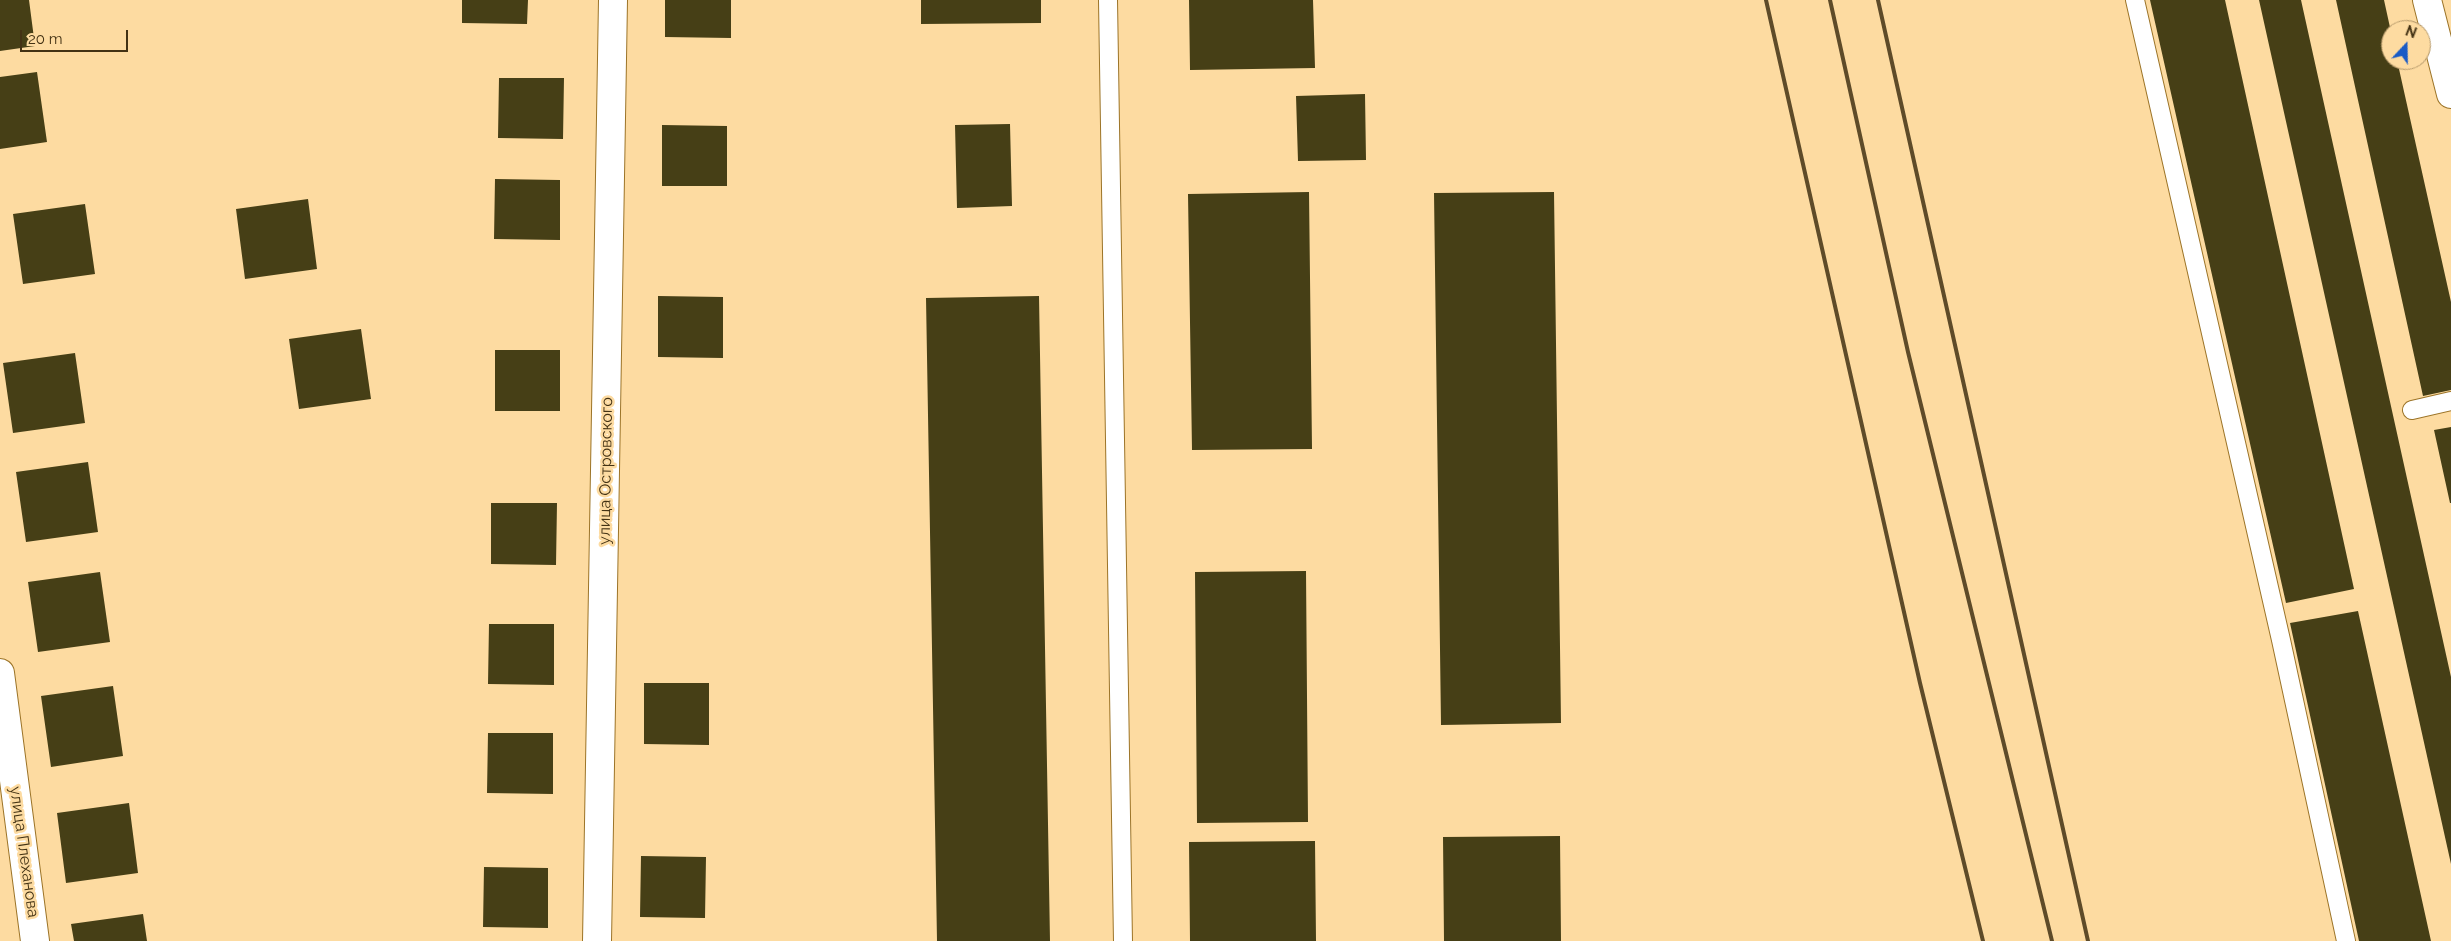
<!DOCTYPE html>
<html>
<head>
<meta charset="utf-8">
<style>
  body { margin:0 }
  #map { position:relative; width:2451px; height:941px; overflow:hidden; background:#fddba1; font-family:Raleway,sans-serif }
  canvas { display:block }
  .north { position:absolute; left:2381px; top:20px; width:50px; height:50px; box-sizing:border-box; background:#fddba1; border:1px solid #b39769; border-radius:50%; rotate:21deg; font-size:14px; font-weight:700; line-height:20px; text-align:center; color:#433214 }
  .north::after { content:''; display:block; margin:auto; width:18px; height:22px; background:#195bc6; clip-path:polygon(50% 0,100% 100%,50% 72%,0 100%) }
  .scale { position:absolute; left:20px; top:30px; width:108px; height:22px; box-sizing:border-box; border:2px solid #433214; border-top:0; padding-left:6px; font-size:15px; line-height:18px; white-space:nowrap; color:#433214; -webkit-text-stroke:4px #fddba1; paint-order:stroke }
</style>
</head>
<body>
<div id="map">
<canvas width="2451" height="941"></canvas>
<div class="north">N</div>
<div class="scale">20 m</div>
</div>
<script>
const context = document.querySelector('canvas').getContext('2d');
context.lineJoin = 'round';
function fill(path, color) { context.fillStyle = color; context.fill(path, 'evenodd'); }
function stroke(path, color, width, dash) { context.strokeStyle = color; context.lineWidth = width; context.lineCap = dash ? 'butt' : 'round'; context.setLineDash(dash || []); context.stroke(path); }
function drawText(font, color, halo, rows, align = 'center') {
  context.font = font + ' Raleway,sans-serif'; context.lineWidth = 5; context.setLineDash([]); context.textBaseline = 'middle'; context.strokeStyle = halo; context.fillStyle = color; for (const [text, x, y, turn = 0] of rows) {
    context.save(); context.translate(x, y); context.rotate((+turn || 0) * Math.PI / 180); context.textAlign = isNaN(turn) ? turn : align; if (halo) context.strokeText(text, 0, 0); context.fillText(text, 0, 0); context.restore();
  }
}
const building = new Path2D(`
  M 0,0 L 29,0 L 35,46 L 0,51 Z
  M 462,0 L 528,0 L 527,24 L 462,23 Z
  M 665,0 L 731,0 L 731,38 L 665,37 Z
  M 921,0 L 1041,0 L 1041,23 L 921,24 Z
  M 1189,0 L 1313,0 L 1315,68 L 1190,70 Z
  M 2150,0 L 2225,0 L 2354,589 L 2286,603 Z
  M 2259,0 L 2301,0 L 2451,677 L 2451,864 Z
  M 2336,0 L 2384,0 L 2391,32 L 2391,60 L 2397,60 L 2451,302 L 2451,390 L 2423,396 Z
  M 37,72 L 47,142 L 0,149 L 0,77 Z
  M 499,78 L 564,78 L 563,139 L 498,138 Z
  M 1365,94 L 1366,160 L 1298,161 L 1296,96 Z
  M 1010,124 L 1012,206 L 957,208 L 955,125 Z
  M 662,125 L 727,126 L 727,186 L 662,186 Z
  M 495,179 L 560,180 L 560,240 L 494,239 Z
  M 1309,192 L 1312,449 L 1192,450 L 1188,194 Z
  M 1554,192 L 1561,723 L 1441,725 L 1434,193 Z
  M 308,199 L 317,269 L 245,279 L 236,209 Z
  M 85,204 L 95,274 L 23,284 L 13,214 Z
  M 658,296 L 723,297 L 723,358 L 658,357 Z
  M 1039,296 L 1050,941 L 937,941 L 926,298 Z
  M 361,329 L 371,399 L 299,409 L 289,339 Z
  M 495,350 L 560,350 L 560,411 L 495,411 Z
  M 75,353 L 85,423 L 13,433 L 3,363 Z
  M 2451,427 L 2451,503 L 2450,503 L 2434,430 Z
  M 88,462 L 98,532 L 26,542 L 16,472 Z
  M 491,503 L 557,503 L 556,565 L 491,564 Z
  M 1306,571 L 1308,822 L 1197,823 L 1195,572 Z
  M 100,572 L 110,642 L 38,652 L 28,582 Z
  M 2358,611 L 2431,941 L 2359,941 L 2290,623 Z
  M 489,624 L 554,624 L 554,685 L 488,684 Z
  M 644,683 L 709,683 L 709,745 L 644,744 Z
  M 113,686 L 123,756 L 51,767 L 41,696 Z
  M 488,733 L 553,733 L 553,794 L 487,793 Z
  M 129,803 L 138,873 L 66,883 L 57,813 Z
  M 1560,836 L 1561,941 L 1444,941 L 1443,837 Z
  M 1315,841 L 1316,941 L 1190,941 L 1189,842 Z
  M 641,856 L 706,857 L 705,918 L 640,917 Z
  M 484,867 L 548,868 L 548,928 L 483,927 Z
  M 143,914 L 147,941 L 74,941 L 71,924 Z`);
const lane = new Path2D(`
  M 1108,0 L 1123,941
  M 2135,0 L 2281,640 L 2346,941
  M 2412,410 L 2451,401`);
const street = new Path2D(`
  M 0,673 L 35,941
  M 597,941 L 613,0`);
const secondary = new Path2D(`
  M 2427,0 L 2451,94`);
const rail = new Path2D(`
  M 1766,0 L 1920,683 L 1983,941
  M 1830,0 L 1908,352 L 2052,941
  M 1878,0 L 2088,941`);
const streetNames = [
  ["улица Островского",606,471,-89],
  ["улица Плеханова",24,852,82]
];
fill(building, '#463f16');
stroke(lane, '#9c7428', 20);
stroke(street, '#9c7428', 30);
stroke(secondary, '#9c7428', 30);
stroke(lane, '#fff', 18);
stroke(street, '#fff', 28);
stroke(secondary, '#fff', 28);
stroke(rail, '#5e4b29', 4);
drawText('16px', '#433214', '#fddba1', streetNames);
</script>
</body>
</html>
